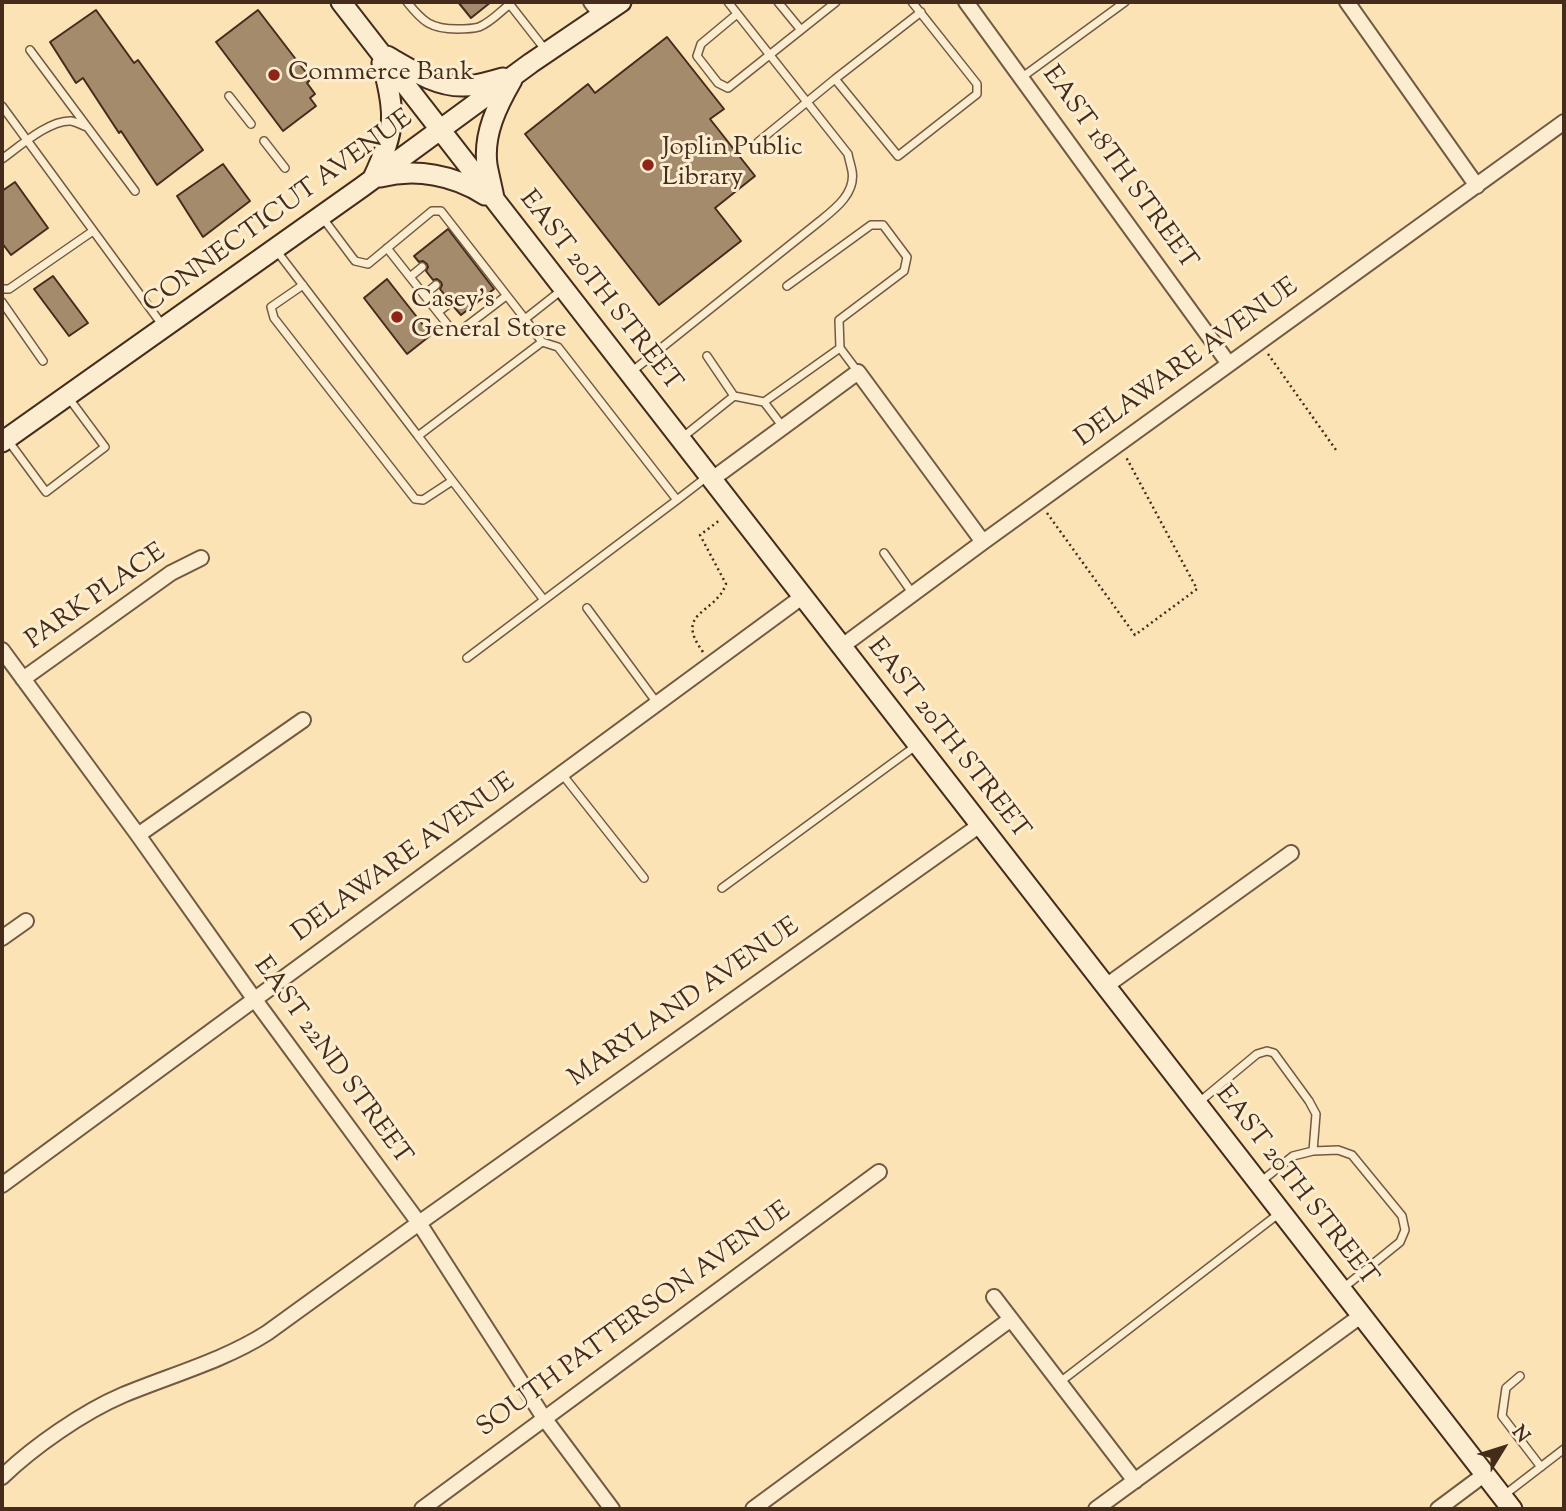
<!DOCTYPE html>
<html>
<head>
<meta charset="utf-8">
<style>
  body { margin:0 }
  #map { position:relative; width:1566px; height:1511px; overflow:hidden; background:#fbe3b6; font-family:"Sorts Mill Goudy",serif }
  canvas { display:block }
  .frame { position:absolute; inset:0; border:4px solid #452b1c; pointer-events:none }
  .north { position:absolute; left:1468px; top:1413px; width:70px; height:70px; -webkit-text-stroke:5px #fcedd0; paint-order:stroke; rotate:52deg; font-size:19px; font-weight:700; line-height:28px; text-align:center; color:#452b1c }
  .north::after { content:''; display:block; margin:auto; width:24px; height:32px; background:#452b1c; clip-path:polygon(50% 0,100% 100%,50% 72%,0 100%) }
</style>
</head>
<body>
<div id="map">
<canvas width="1566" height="1511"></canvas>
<div class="frame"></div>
<div class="north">N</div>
</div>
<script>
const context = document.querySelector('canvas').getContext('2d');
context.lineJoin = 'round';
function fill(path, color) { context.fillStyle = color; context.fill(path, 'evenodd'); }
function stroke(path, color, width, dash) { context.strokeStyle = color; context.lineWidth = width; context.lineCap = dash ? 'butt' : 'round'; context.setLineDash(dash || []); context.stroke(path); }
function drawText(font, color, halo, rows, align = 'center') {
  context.font = font + ' "Sorts Mill Goudy",serif'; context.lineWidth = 6; context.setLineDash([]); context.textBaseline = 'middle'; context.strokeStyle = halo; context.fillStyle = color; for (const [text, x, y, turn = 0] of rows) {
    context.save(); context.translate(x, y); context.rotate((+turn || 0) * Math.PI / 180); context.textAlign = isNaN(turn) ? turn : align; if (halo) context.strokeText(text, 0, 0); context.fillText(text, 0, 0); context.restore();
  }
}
const building = new Path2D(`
  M 458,2 L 491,2 L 471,18 Z
  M 96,10 L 134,63 L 138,60 L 203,150 L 157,185 L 121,131 L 119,133 L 83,78 L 76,83 L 50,42 Z
  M 258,10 L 311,79 L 307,83 L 315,94 L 310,98 L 316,106 L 283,131 L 216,42 Z
  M 667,37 L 724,109 L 710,119 L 755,176 L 715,208 L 741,241 L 659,305 L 525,134 L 588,84 L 595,93 Z
  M 223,164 L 250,201 L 203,237 L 177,196 Z
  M 15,182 L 48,228 L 11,255 L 2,243 L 2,191 Z
  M 448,229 L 494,289 L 461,315 L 454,307 L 456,303 L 454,299 L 452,297 L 447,298 L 440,289 L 442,285 L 441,282 L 437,279 L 433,280 L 426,271 L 428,267 L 427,264 L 423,261 L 419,262 L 414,256 Z
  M 53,276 L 88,323 L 69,336 L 34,289 Z
  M 387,279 L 431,335 L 407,354 L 364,298 Z`);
const path = new Path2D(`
  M 1268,354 L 1336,450
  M 1047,513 L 1135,635 L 1197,589 L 1126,457
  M 703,652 C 673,611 715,615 726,584 L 700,535 L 720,520`);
const lane = new Path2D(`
  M 407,2 C 423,22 431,29 457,29 C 464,29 472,29 479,27 C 490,23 501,11 510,4
  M 508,2 L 547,52
  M 778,2 L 801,30
  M 737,14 L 701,44 L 697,56 L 718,83 L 728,88 L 836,2
  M 30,50 L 135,191
  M 1021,78 L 1125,2
  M 835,79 L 921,12
  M 229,96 L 251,124
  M 2,106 L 163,326
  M 264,141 L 285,168
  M 758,142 L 835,79 L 898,156 L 977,94 L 977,84 L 912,2
  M 2,159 C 20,146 49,120 71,121 C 77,122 81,125 87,127
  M 322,217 L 355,261 L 368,264 L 432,211 L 441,211 L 525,319 L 563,289
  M 387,248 L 451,329 L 460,331 L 506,296
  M 276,250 L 418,436
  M 410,277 L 422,267
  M 303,285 L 271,307 L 274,318 L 415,499 L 423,500 L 452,481
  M 787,286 L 871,225 L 883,225 L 907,257 L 904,271 L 839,320 L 840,348 L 858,372
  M 2,289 L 9,289 L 93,231
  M 424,295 L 436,285
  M 2,302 L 43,361
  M 438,312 L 450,303
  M 525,319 L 542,342 L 558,347 L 677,500 L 708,476
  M 542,342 L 418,436 L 544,600
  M 707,356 L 734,396 L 764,402 L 783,427
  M 630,373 L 820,221 C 835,209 856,193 852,171 C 851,165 849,160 848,154 L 728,2
  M 764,402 L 840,348
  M 683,437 L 734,396
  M 7,439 L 46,492 L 105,447 L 68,397
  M 884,553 L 913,594
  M 587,608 L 657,703
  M 467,658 L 677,500
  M 562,774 L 644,878
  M 722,888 L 917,745
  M 1198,1103 L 1257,1054 L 1267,1051 L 1274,1053 L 1309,1101 L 1316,1114 L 1313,1151
  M 1259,1183 L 1293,1156 L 1313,1151 L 1338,1150 L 1352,1155 L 1402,1216 L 1405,1230 L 1400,1242 L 1342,1289
  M 1520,1376 L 1506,1388 L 1502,1416 L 1541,1467
  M 1060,1382 L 1281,1212
  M 1503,1496 L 1564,1449`);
const street = new Path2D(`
  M 591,2 L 601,15
  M 966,2 L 1229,364
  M 1347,2 L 1477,186
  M 711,480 L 858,372 L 983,542
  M 841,647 L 983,542 L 1564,122
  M 2,650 L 138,835 L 255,1000 L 419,1223 L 544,1418 L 612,1509
  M 23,679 L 171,573 L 201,558
  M 138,835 L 303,720
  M 2,938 L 26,921
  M 1106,986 L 1291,853
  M 2,1185 L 802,597
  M 994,1297 L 1135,1481
  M 2,1477 C 33,1447 83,1412 123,1395 C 171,1375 223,1361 267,1333 L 419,1223 L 980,825
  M 422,1509 L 879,1172
  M 753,1509 L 1011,1319
  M 1096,1509 L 1362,1315
  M 1438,1509 L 1485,1474`);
const secondary = new Path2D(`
  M 341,2 L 1512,1509
  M 387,56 C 410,69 436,87 464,86 C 477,86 491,81 503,78
  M 380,177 C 416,168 454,175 485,195
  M 373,178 C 396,130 396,113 382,63
  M 494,198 C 492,187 489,176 487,165 C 483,134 497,106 512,80
  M 2,442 L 362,187 L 531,63 L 621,2`);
const markers = [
  [274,75,7,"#8f2418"],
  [648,165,7,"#8f2418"],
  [397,317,7,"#8f2418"]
];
const poiNames = [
  ["Commerce Bank",288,75],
  ["Joplin Public",662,150],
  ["Library",662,180],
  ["Casey's",411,302],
  ["General Store",411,332]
];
const streetNames = [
  ["EAST 18TH STREET",1118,169,54],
  ["CONNECTICUT AVENUE",279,213,-36],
  ["EAST 20TH STREET",599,292,52],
  ["DELAWARE AVENUE",1188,364,-36],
  ["PARK PLACE",97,598,-35],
  ["EAST 20TH STREET",947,740,52],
  ["DELAWARE AVENUE",405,859,-36],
  ["MARYLAND AVENUE",685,1004,-35],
  ["EAST 22ND STREET",331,1062,54],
  ["EAST 20TH STREET",1295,1187,52],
  ["SOUTH PATTERSON AVENUE",635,1321,-36]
];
fill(building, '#a48b6c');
stroke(building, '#452b1c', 2);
stroke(lane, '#725942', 10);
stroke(street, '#725942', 18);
stroke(secondary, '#452b1c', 23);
stroke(path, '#452b1c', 2.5, [2, 3.5]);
stroke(lane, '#fcedd0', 7);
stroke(street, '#fcedd0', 14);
stroke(secondary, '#fcedd0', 19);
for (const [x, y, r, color] of markers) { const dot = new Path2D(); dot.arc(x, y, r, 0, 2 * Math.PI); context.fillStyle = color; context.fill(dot); stroke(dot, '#fcedd0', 2.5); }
drawText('26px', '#452b1c', '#fcedd0', poiNames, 'left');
drawText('26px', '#452b1c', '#fcedd0', streetNames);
</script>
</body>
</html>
